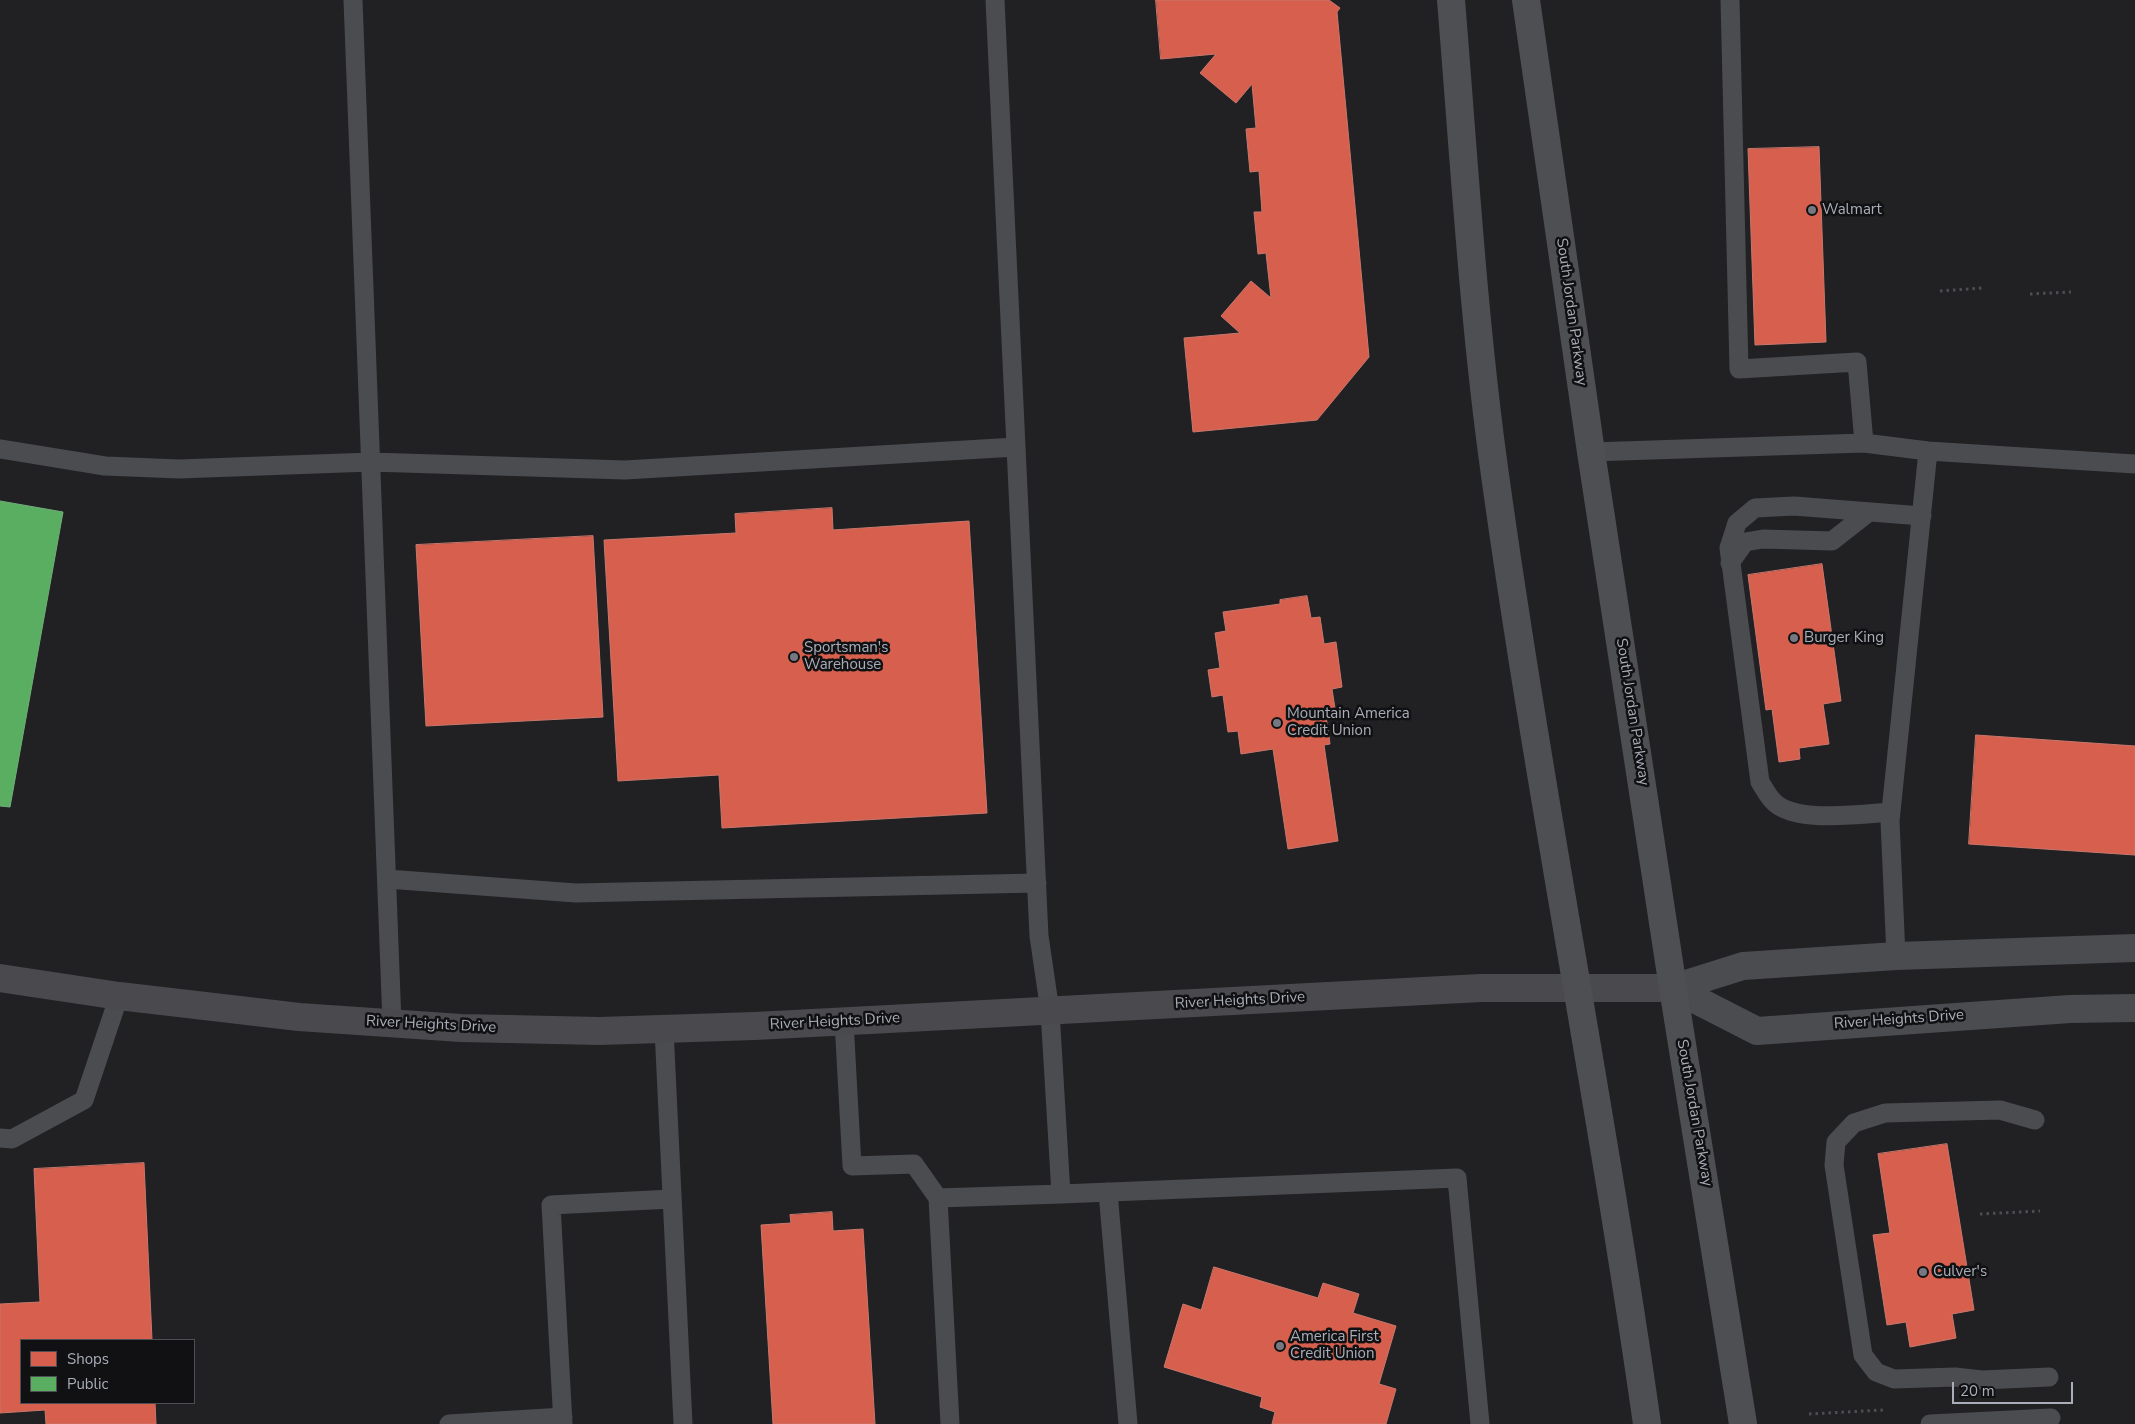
<!DOCTYPE html>
<html>
<head>
<meta charset="utf-8">
<style>
  body { margin:0 }
  #map { position:relative; width:2135px; height:1424px; overflow:hidden; background:#171717; font-family:"Nunito Sans",sans-serif }
  canvas { display:block }
  .legend { position:absolute; left:20px; top:1339px; width:175px; height:65px; box-sizing:border-box; background:#111113; border:1px solid #4d4f55; margin:0; padding:6px 9px; list-style:none; font-size:15px; color:#a8adb8 }
  .legend li { display:flex; align-items:center; gap:10px; height:25px }
  .legend b { width:25px; border:1px solid #4d4f55 }
  .scale { position:absolute; left:1952px; top:1382px; width:121px; height:22px; box-sizing:border-box; border:2px solid #a8adb8; border-top:0; padding-left:6px; font-size:15px; line-height:18px; white-space:nowrap; color:#a8adb8; -webkit-text-stroke:4px #111113; paint-order:stroke }
</style>
</head>
<body>
<div id="map">
<canvas width="2135" height="1424"></canvas>
<ul class="legend">
<li><b style="height:14px;background:#d6604d"></b>Shops</li>
<li><b style="height:14px;background:#5aae61"></b>Public</li>
</ul>
<div class="scale">20 m</div>
</div>
<script>
const context = document.querySelector('canvas').getContext('2d');
context.lineJoin = 'round';
function fill(path, color) { context.fillStyle = color; context.fill(path, 'evenodd'); }
function stroke(path, color, width, dash) { context.strokeStyle = color; context.lineWidth = width; context.lineCap = dash ? 'butt' : 'round'; context.setLineDash(dash || []); context.stroke(path); }
function drawText(font, color, halo, rows, align = 'center') {
  context.font = font + ' "Nunito Sans",sans-serif'; context.lineWidth = 5; context.setLineDash([]); context.textBaseline = 'middle'; context.strokeStyle = halo; context.fillStyle = color; for (const [text, x, y, turn = 0] of rows) {
    context.save(); context.translate(x, y); context.rotate((+turn || 0) * Math.PI / 180); context.textAlign = isNaN(turn) ? turn : align; if (halo) context.strokeText(text, 0, 0); context.fillText(text, 0, 0); context.restore();
  }
}
const built = new Path2D(`
  M 0,0 L 2135,0 L 2135,1424 L 0,1424 ZM 21,1340 L 194,1340 L 194,1403 L 21,1403 Z`);
const shops = new Path2D(`
  M 1156,0 L 1329,0 L 1340,8 L 1337,12 L 1369,357 L 1317,420 L 1193,432 L 1184,338 L 1240,333 L 1221,316 L 1251,281 L 1271,298 L 1266,253 L 1258,254 L 1254,212 L 1262,212 L 1259,171 L 1250,172 L 1246,129 L 1256,128 L 1252,84 L 1236,103 L 1200,73 L 1216,54 L 1161,59 Z
  M 1819,147 L 1826,342 L 1755,345 L 1748,149 Z
  M 832,508 L 833,530 L 969,521 L 987,813 L 722,828 L 719,775 L 618,781 L 604,540 L 736,533 L 735,514 Z
  M 593,536 L 603,717 L 426,726 L 416,545 Z
  M 1822,564 L 1841,701 L 1823,704 L 1829,744 L 1799,748 L 1800,759 L 1779,762 L 1772,709 L 1766,710 L 1748,575 Z
  M 1307,596 L 1311,618 L 1320,617 L 1324,644 L 1336,642 L 1342,687 L 1332,689 L 1336,715 L 1326,716 L 1330,744 L 1324,745 L 1338,841 L 1288,849 L 1273,749 L 1241,754 L 1238,731 L 1228,732 L 1223,695 L 1212,697 L 1208,670 L 1220,668 L 1215,633 L 1226,631 L 1223,612 L 1280,604 L 1280,600 Z
  M 1976,735 L 2135,746 L 2135,855 L 1969,844 Z
  M 1947,1144 L 1974,1310 L 1952,1314 L 1956,1338 L 1910,1347 L 1906,1322 L 1887,1325 L 1873,1235 L 1890,1233 L 1878,1154 Z
  M 144,1163 L 152,1340 L 21,1340 L 21,1403 L 155,1403 L 156,1424 L 46,1424 L 45,1410 L 0,1413 L 0,1304 L 40,1302 L 34,1169 Z
  M 832,1212 L 833,1231 L 863,1229 L 875,1424 L 773,1424 L 761,1225 L 791,1223 L 790,1215 Z
  M 1214,1267 L 1318,1298 L 1323,1283 L 1359,1294 L 1353,1313 L 1396,1326 L 1379,1384 L 1396,1389 L 1386,1424 L 1272,1424 L 1275,1412 L 1260,1407 L 1262,1397 L 1164,1367 L 1183,1304 L 1201,1310 Z`);
const public = new Path2D(`
  M 0,501 L 63,512 L 10,807 L 0,806 Z`);
const path = new Path2D(`
  M 1940,291 L 1982,288
  M 2030,294 L 2071,292
  M 1980,1214 L 2040,1211
  M 1809,1414 L 1883,1410`);
const lane = new Path2D(`
  M 353,0 L 392,1023
  M 995,0 L 1039,936 L 1050,1011 L 1061,1194 L 1457,1178 L 1480,1424
  M 1730,0 L 1739,369 L 1857,362 L 1864,443
  M 0,449 L 105,466 L 179,469 L 371,462 L 625,470 L 1016,447
  M 1591,452 L 1864,443 L 1928,451 L 2135,464
  M 1730,563 L 1745,542 L 1763,539 L 1832,541 L 1869,512
  M 1891,812 C 1863,814 1793,824 1773,801 C 1768,796 1764,788 1760,782 L 1729,548 L 1737,523 L 1755,508 L 1794,506 L 1922,516
  M 387,879 L 576,893 L 1037,883
  M 1896,956 L 1890,821 L 1928,451
  M 844,1021 L 852,1166 L 914,1164 L 938,1198 L 1061,1194
  M 664,1029 L 683,1424
  M 2035,1120 L 2000,1110 L 1885,1113 L 1854,1123 L 1836,1142 L 1834,1165 L 1863,1355 L 1876,1372 L 1894,1379 L 1955,1377 L 1982,1380 L 2049,1377
  M 0,1138 L 12,1139 L 84,1100 L 119,996
  M 1108,1192 L 1128,1424
  M 938,1198 L 950,1424
  M 449,1424 L 563,1417
  M 563,1424 L 551,1205 L 672,1199
  M 1930,1424 L 2051,1418`);
const street = new Path2D(`
  M 1673,988 L 1757,1031 L 2070,1009 L 2135,1008
  M 1673,988 L 1743,966 L 1896,956 L 2135,948`);
const secondary = new Path2D(`
  M 0,978 L 119,996 L 299,1017 L 461,1028 L 599,1031 L 755,1026 L 1481,988 L 1673,988`);
const primary = new Path2D(`
  M 1451,0 C 1464,158 1473,318 1495,475 C 1539,792 1602,1107 1647,1424
  M 1526,0 L 1591,452 L 1673,988 L 1743,1424`);
const markers = [
  [1812,210,5,"#757880"],
  [1794,638,5,"#757880"],
  [794,657,5,"#757880"],
  [1277,723,5,"#757880"],
  [1923,1272,5,"#757880"],
  [1280,1346,5,"#757880"]
];
const poiNames = [
  ["Walmart",1822,210],
  ["Burger King",1804,638],
  ["Sportsman's",804,648],
  ["Warehouse",804,665],
  ["Mountain America",1287,714],
  ["Credit Union",1287,731],
  ["Culver's",1933,1272],
  ["America First",1290,1337],
  ["Credit Union",1290,1354]
];
const streetNames = [
  ["South Jordan Parkway",1571,312,82],
  ["South Jordan Parkway",1632,712,81],
  ["River Heights Drive",1240,1001,-3],
  ["River Heights Drive",1899,1020,-4],
  ["River Heights Drive",835,1022,-3],
  ["River Heights Drive",431,1025,3],
  ["South Jordan Parkway",1694,1113,80]
];
fill(built, '#212123');
fill(shops, '#d6604d');
stroke(shops, '#c8776d', 1);
fill(public, '#5aae61');
stroke(public, '#71ae7b', 1);
stroke(path, '#4d4e52', 3, [2.5, 4]);
stroke(lane, '#4b4c50', 19);
stroke(street, '#4b4c50', 28);
stroke(secondary, '#4a4a4e', 28);
stroke(primary, '#4d4f52', 28);
for (const [x, y, r, color] of markers) { const dot = new Path2D(); dot.arc(x, y, r, 0, 2 * Math.PI); context.fillStyle = color; context.fill(dot); stroke(dot, '#111113', 2); }
drawText('15px', '#a8adb8', '#111113', poiNames, 'left');
drawText('15px', '#a8adb8', '#111113', streetNames);
</script>
</body>
</html>
